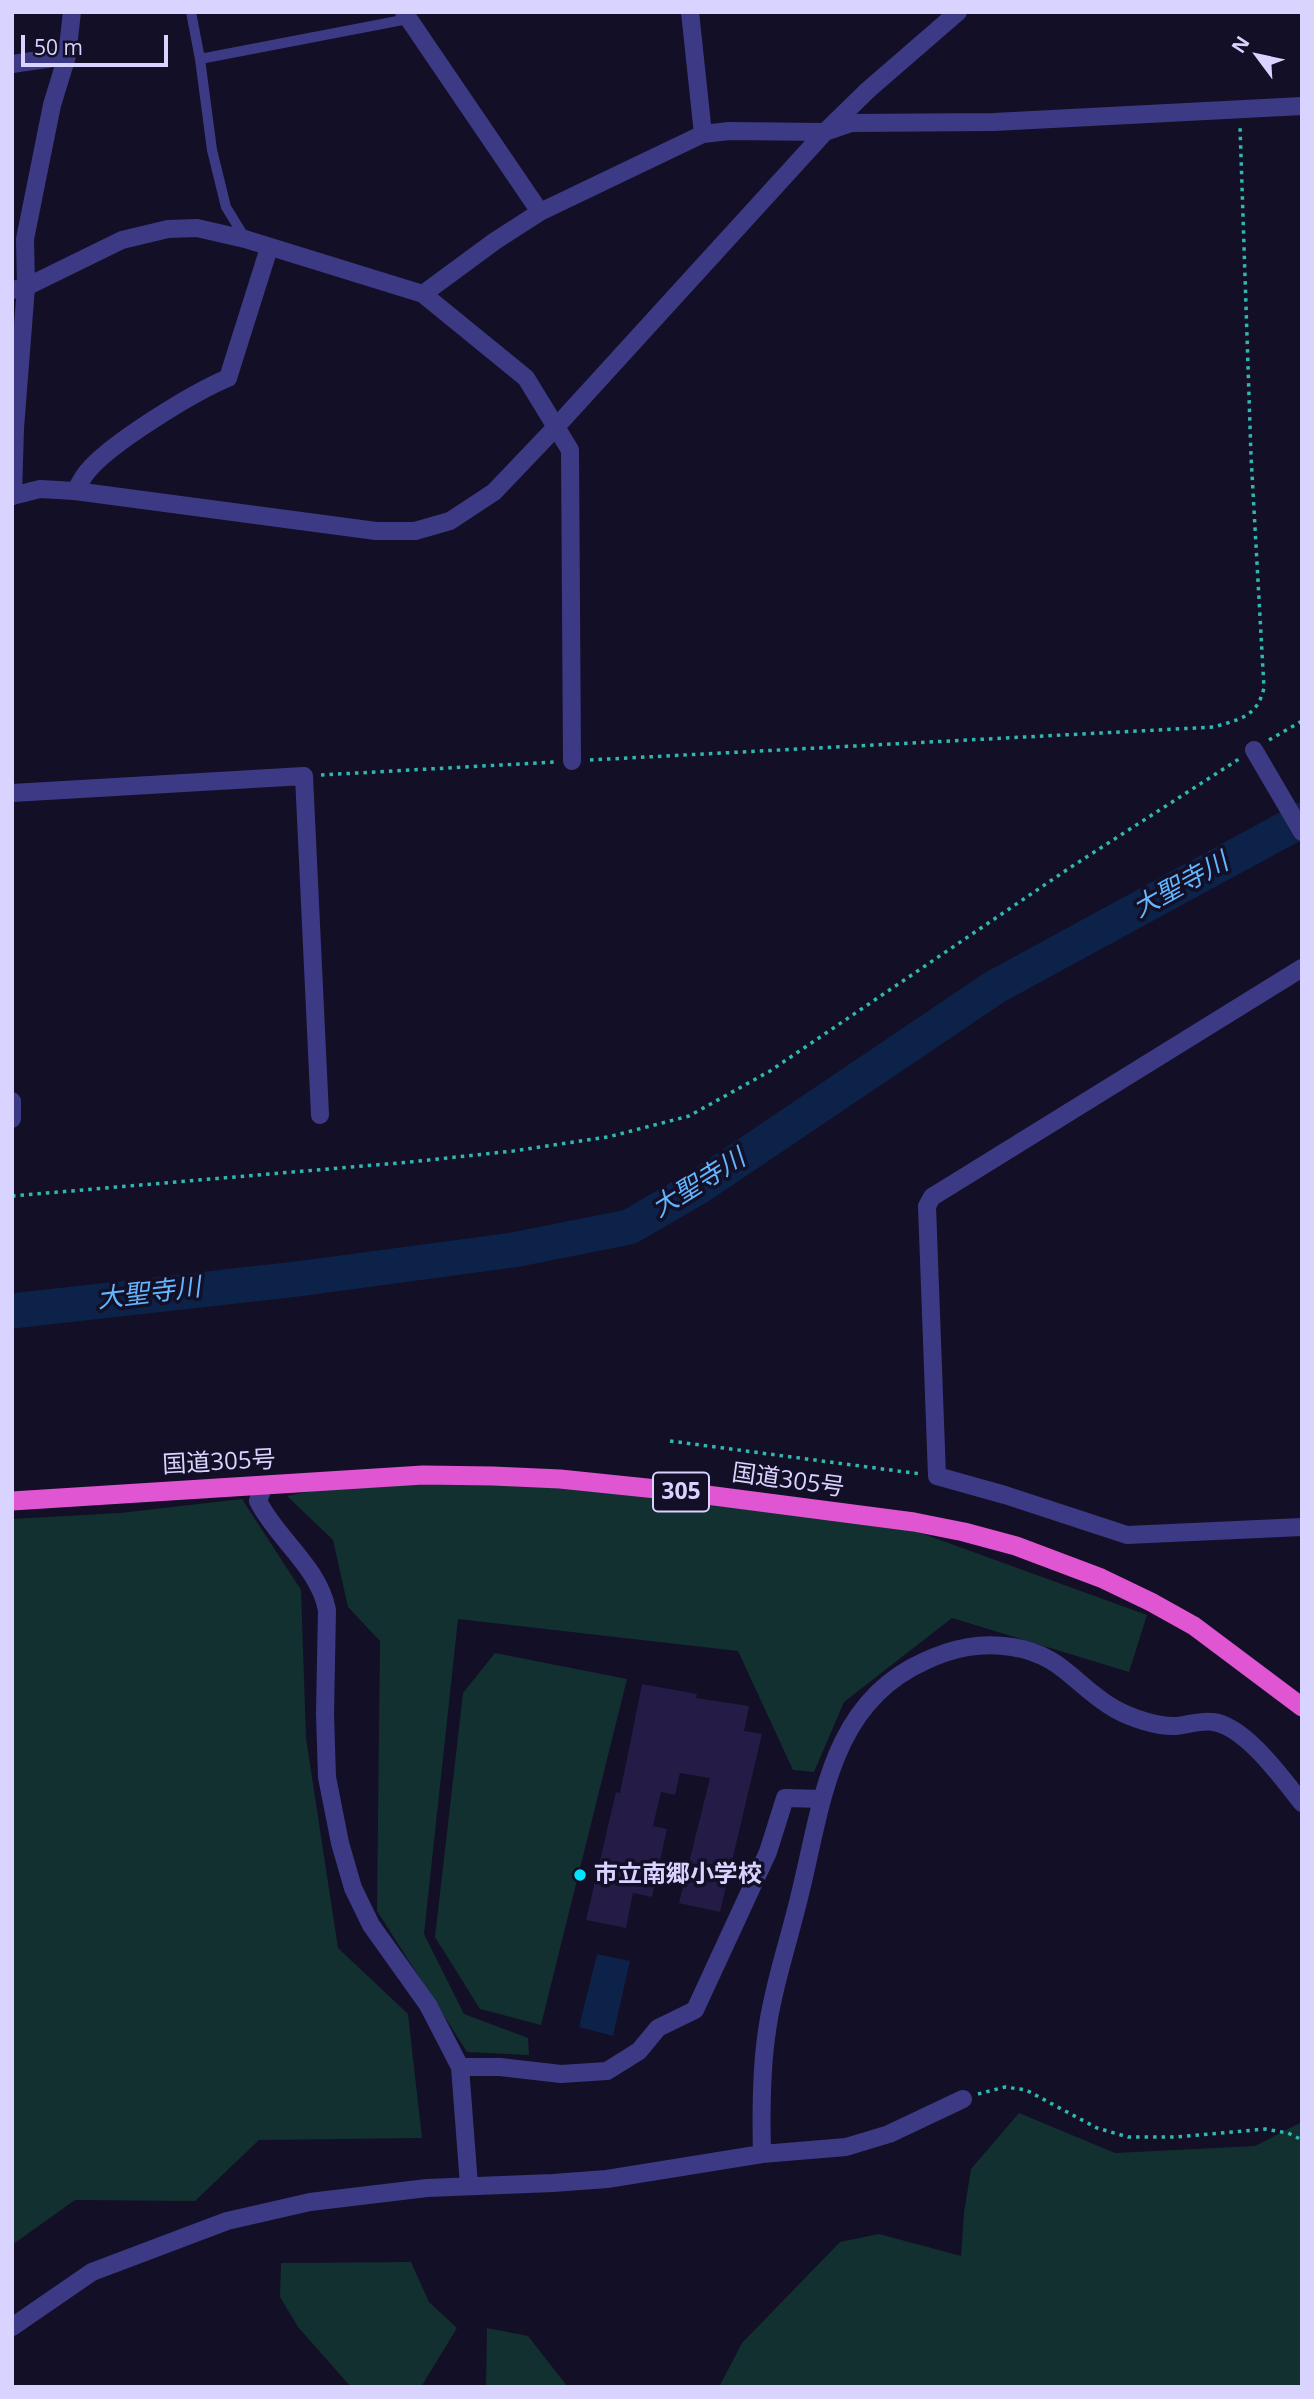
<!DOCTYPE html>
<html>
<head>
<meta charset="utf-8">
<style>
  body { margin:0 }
  #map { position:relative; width:1314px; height:2399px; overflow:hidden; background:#130f26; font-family:"Open Sans",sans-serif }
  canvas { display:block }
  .frame { position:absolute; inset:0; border:14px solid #d9d4ff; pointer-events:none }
  .north { position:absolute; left:1223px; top:21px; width:70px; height:70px; -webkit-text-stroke:5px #130f26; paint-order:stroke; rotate:303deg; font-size:19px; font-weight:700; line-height:28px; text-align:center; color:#d9d4ff }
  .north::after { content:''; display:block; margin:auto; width:24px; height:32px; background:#d9d4ff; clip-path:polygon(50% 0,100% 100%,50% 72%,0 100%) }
  .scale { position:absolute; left:21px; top:35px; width:147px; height:32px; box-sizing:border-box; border:4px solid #d9d4ff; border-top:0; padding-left:9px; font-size:21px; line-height:24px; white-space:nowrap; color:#d9d4ff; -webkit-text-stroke:5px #130f26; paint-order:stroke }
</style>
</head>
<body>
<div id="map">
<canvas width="1314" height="2399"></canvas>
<div class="frame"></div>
<div class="north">N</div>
<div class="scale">50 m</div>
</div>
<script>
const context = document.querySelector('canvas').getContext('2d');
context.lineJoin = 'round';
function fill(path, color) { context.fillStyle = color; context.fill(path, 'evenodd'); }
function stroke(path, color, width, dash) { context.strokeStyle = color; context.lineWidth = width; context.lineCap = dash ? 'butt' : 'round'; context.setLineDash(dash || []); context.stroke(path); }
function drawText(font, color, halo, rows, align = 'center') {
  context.font = font + ' "Open Sans","Noto Sans JP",sans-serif'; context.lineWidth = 7; context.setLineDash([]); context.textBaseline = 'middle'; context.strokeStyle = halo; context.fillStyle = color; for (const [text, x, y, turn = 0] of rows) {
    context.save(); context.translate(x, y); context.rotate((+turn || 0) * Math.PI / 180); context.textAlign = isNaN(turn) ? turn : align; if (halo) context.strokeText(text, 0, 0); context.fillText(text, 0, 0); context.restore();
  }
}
const green = new Path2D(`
  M 540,1482 L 907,1528 L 1147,1615 L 1129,1672 L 952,1618 L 844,1702 L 814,1772 L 793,1770 L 738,1651 L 458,1619 L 424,1934 L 464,2014 L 528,2038 L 529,2055 L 467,2052 L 377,1911 L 380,1641 L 348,1607 L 333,1540 L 287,1496 L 353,1483 Z
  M 242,1499 L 301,1590 L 306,1738 L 338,1948 L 408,2014 L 422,2138 L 259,2140 L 195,2201 L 75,2200 L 12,2245 L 12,1519 L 120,1513 Z
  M 495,1653 L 627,1679 L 541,2025 L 480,2009 L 435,1937 L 463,1693 Z
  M 1019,2113 L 1115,2153 L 1255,2146 L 1302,2122 L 1302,2387 L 719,2387 L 742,2343 L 840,2242 L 879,2234 L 961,2256 L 964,2213 L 971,2169 Z
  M 411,2262 L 429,2302 L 457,2328 L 421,2387 L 351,2387 L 298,2327 L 280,2297 L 281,2263 Z
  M 487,2328 L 528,2336 L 568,2387 L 486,2387 Z`);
const water = new Path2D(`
  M 597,1954 L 630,1961 L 613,2036 L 579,2027 Z`);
const river = new Path2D(`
  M 12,1311 L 297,1279 L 513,1250 L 629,1227 L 700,1186 L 995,987 L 1302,820`);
const building = new Path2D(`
  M 642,1684 L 697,1694 L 696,1698 L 749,1706 L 744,1731 L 762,1734 L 720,1912 L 679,1903 L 710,1778 L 680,1773 L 675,1795 L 661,1792 L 653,1826 L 667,1829 L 652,1897 L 633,1893 L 626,1928 L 586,1920 L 616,1792 L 620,1793 Z`);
const path = new Path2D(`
  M 1269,740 L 1302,721
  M 590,760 L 1214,727 C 1240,719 1257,717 1264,688 L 1251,456 L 1240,126
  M 321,775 L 555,762
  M 12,1196 L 410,1162 L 513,1151 L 608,1137 L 689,1116 L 770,1071 L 1071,867 L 1239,759
  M 670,1441 L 921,1474
  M 978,2094 L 1005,2087 L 1026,2090 L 1097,2128 L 1128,2137 L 1177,2137 L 1265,2129 L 1288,2133 L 1302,2140`);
const service = new Path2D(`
  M 191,12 L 200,59
  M 245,238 L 226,207 L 212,150 L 200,59 L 408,19`);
const minor = new Path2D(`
  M 404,12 L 540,212
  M 690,12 L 703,134
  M 12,64 L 67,56
  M 12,290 L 26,287 L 122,240 L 168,229 L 197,228 L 245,239 L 423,294 L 495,241 L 540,212 L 703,134 L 729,131 L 825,132 L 851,123 L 994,122 L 1302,106
  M 423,294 L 526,378 L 570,450 L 572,761
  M 75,491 C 79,485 82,478 87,472 C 109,444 194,392 228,378 L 269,248
  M 13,496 L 15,428 L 26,287 L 25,239 L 52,105 L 67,56 L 72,12
  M 1254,750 L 1302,832
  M 12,793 L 304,776 L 320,1115
  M 1302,968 L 932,1197 L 927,1206 L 937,1476 L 1005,1495 L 1127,1535 L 1302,1527
  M 12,1101 L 12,1119
  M 264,1485 L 258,1501 C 277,1539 319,1567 327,1610 L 325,1714 L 327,1777 L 340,1843 L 353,1888 L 371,1925 L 428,2005 L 460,2067 L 469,2185
  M 460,2067 L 500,2067 L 561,2074 L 607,2071 L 639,2051 L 658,2028 L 695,2010 L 768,1852 L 785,1798 L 822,1799
  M 762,2154 C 761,2115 761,2076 766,2038 C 772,1990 788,1944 799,1898 C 822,1808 828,1704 925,1661 C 953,1648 980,1642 1012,1647 C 1062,1654 1077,1688 1115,1709 C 1131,1718 1158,1727 1176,1726 C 1187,1725 1202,1720 1213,1722 C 1245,1726 1282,1778 1302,1803
  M 12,2327 L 92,2272 L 227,2221 L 310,2202 L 427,2188 L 553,2183 L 607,2179 L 762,2154 L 846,2147 L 889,2134 L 963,2099`);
const tertiary = new Path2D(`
  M 12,496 L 40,489 L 75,491 L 376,531 L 415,531 L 450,521 L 494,492 L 556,427 L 825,132 L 868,90 L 958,12`);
const trunk = new Path2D(`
  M 12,1501 L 423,1475 L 493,1476 L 560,1479 L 676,1491 L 914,1522 L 964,1532 L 1016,1546 L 1101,1578 L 1151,1602 L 1194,1626 L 1302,1707`);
const markers = [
  [580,1875,7,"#00e5ff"]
];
const shields = [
  [681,1492,56]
];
const shieldNames = [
  ["305",681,1492]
];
const streetNames = [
  ["国道305号",219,1463,-3],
  ["国道305号",788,1481,8]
];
const poiNames = [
  ["市立南郷小学校",594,1875]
];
const waterNames = [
  ["大聖寺川",1181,886,-29],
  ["大聖寺川",699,1184,-32],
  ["大聖寺川",149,1294,-7]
];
fill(green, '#12302f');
fill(water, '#0c2248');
stroke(river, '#0c2248', 35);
fill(building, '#241b47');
stroke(path, '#2fb8b0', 3.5, [3.5, 5]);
stroke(service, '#3d3a85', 10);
stroke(minor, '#3d3a85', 18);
stroke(tertiary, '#3d3a85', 18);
stroke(trunk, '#e055d1', 19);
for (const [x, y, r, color] of markers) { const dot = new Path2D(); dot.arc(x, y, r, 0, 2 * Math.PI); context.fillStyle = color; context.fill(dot); stroke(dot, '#130f26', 2.5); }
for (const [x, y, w] of shields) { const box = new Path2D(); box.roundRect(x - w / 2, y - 19.5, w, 39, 5); context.fillStyle = '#130f26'; context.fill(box); stroke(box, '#d9d4ff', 2); }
drawText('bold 23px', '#d9d4ff', null, shieldNames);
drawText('24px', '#d9d4ff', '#130f26', streetNames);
drawText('bold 24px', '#d9d4ff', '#130f26', poiNames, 'left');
drawText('italic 26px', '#62b6ff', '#130f26', waterNames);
</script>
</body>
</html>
